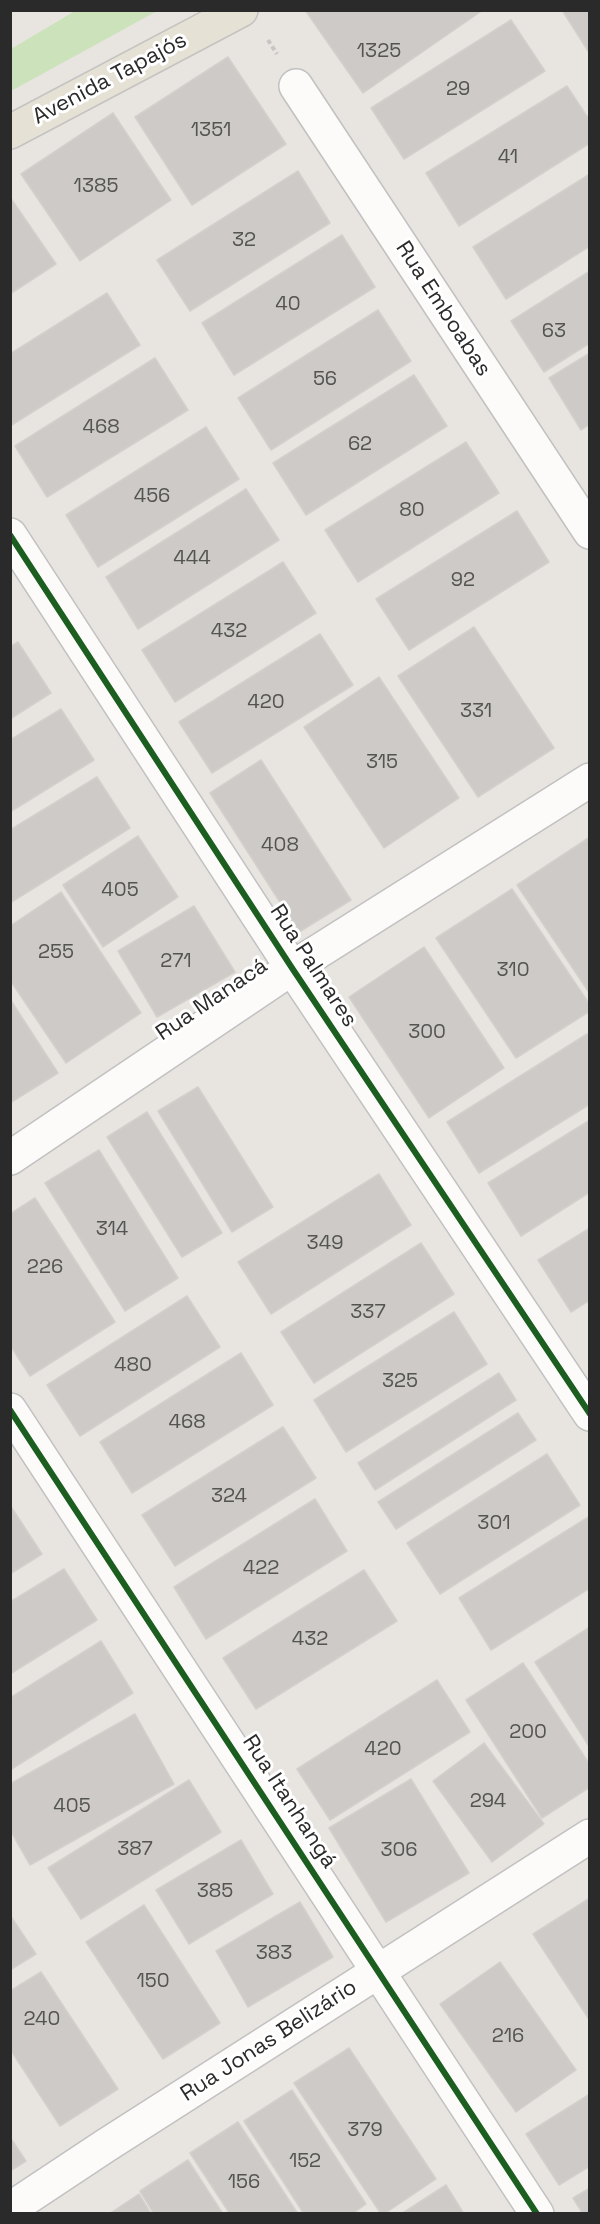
<!DOCTYPE html>
<html>
<head>
<meta charset="utf-8">
<style>
  body { margin:0 }
  #map { position:relative; width:600px; height:2224px; overflow:hidden; background:#e8e4e0; font-family:"Space Grotesk",sans-serif }
  canvas { display:block }
  .frame { position:absolute; inset:0; border:12px solid #2a2a2a; pointer-events:none }
</style>
</head>
<body>
<div id="map">
<canvas width="600" height="2224"></canvas>
<div class="frame"></div>
</div>
<script>
const context = document.querySelector('canvas').getContext('2d');
context.lineJoin = 'round';
function fill(path, color) { context.fillStyle = color; context.fill(path, 'evenodd'); }
function stroke(path, color, width, dash) { context.strokeStyle = color; context.lineWidth = width; context.lineCap = dash ? 'butt' : 'round'; context.setLineDash(dash || []); context.stroke(path); }
function drawText(font, color, halo, rows, align = 'center') {
  context.font = font + ' "Space Grotesk",sans-serif'; context.lineWidth = 6; context.setLineDash([]); context.textBaseline = 'middle'; context.strokeStyle = halo; context.fillStyle = color; for (const [text, x, y, turn = 0] of rows) {
    context.save(); context.translate(x, y); context.rotate((+turn || 0) * Math.PI / 180); context.textAlign = isNaN(turn) ? turn : align; if (halo) context.strokeText(text, 0, 0); context.fillText(text, 0, 0); context.restore();
  }
}
const green = new Path2D(`
  M 75,11 L 157,11 L 11,91 L 11,49 Z`);
const building = new Path2D(`
  M 305,10 L 483,10 L 363,93 Z
  M 562,10 L 590,10 L 590,50 L 588,51 Z
  M 511,20 L 545,71 L 404,159 L 371,108 Z
  M 228,57 L 286,144 L 192,205 L 135,117 Z
  M 567,86 L 590,121 L 590,143 L 459,226 L 426,173 Z
  M 113,113 L 171,200 L 80,261 L 21,174 Z
  M 298,171 L 330,223 L 190,311 L 157,260 Z
  M 590,174 L 590,246 L 506,299 L 473,247 Z
  M 10,197 L 56,264 L 10,294 Z
  M 342,235 L 375,287 L 234,375 L 202,323 Z
  M 590,271 L 590,343 L 544,372 L 511,321 Z
  M 107,293 L 140,345 L 10,426 L 10,354 Z
  M 378,310 L 411,361 L 271,450 L 238,398 Z
  M 590,353 L 590,424 L 581,430 L 549,378 Z
  M 155,358 L 188,410 L 47,497 L 15,446 Z
  M 414,375 L 447,426 L 306,515 L 273,463 Z
  M 206,427 L 239,479 L 98,567 L 66,515 Z
  M 466,442 L 499,493 L 358,582 L 325,530 Z
  M 246,489 L 279,540 L 138,629 L 106,577 Z
  M 517,511 L 549,562 L 409,650 L 376,599 Z
  M 283,562 L 316,613 L 175,702 L 142,650 Z
  M 474,627 L 554,748 L 478,797 L 398,676 Z
  M 320,634 L 353,685 L 212,773 L 179,722 Z
  M 18,642 L 51,693 L 10,719 L 10,647 Z
  M 379,677 L 459,798 L 384,848 L 304,727 Z
  M 61,709 L 94,760 L 10,812 L 10,740 Z
  M 261,760 L 351,900 L 299,932 L 210,793 Z
  M 97,777 L 130,828 L 10,903 L 10,830 Z
  M 138,836 L 178,897 L 103,947 L 63,885 Z
  M 590,837 L 590,994 L 517,885 Z
  M 512,889 L 590,1005 L 590,1011 L 516,1058 L 436,938 Z
  M 61,892 L 141,1013 L 66,1063 L 10,980 L 10,926 Z
  M 194,906 L 235,972 L 157,1017 L 118,951 Z
  M 424,947 L 504,1068 L 429,1118 L 349,997 Z
  M 10,999 L 58,1073 L 10,1103 Z
  M 587,1034 L 590,1038 L 590,1104 L 479,1173 L 447,1122 Z
  M 198,1087 L 273,1207 L 232,1232 L 158,1111 Z
  M 147,1112 L 222,1233 L 182,1257 L 107,1137 Z
  M 590,1120 L 590,1192 L 521,1236 L 488,1183 Z
  M 99,1150 L 178,1278 L 125,1311 L 45,1183 Z
  M 379,1174 L 411,1225 L 271,1314 L 238,1262 Z
  M 35,1198 L 115,1322 L 30,1376 L 10,1345 L 10,1214 Z
  M 590,1228 L 590,1300 L 571,1312 L 538,1260 Z
  M 421,1243 L 454,1294 L 314,1383 L 281,1332 Z
  M 187,1296 L 220,1347 L 80,1436 L 47,1385 Z
  M 454,1312 L 487,1364 L 346,1452 L 314,1400 Z
  M 241,1353 L 273,1405 L 132,1493 L 100,1442 Z
  M 499,1373 L 516,1400 L 375,1490 L 358,1463 Z
  M 518,1413 L 536,1440 L 396,1529 L 378,1502 Z
  M 283,1427 L 316,1478 L 175,1566 L 142,1515 Z
  M 547,1454 L 580,1505 L 440,1594 L 407,1543 Z
  M 315,1499 L 347,1551 L 206,1639 L 174,1587 Z
  M 10,1505 L 42,1554 L 10,1574 Z
  M 590,1516 L 590,1588 L 491,1650 L 459,1598 Z
  M 64,1569 L 97,1620 L 10,1674 L 10,1602 Z
  M 364,1570 L 397,1621 L 256,1709 L 223,1658 Z
  M 590,1627 L 590,1748 L 535,1662 Z
  M 101,1641 L 133,1693 L 10,1770 L 10,1698 Z
  M 523,1663 L 590,1765 L 590,1787 L 542,1818 L 466,1700 Z
  M 437,1680 L 470,1732 L 330,1820 L 297,1769 Z
  M 135,1714 L 174,1784 L 30,1865 L 10,1830 L 10,1784 Z
  M 484,1743 L 544,1824 L 492,1862 L 433,1781 Z
  M 411,1779 L 469,1873 L 386,1922 L 329,1828 Z
  M 189,1780 L 221,1832 L 81,1919 L 48,1868 Z
  M 241,1840 L 273,1894 L 189,1944 L 156,1890 Z
  M 590,1898 L 590,2021 L 533,1934 Z
  M 300,1902 L 333,1957 L 248,2007 L 216,1951 Z
  M 144,1905 L 220,2023 L 163,2059 L 86,1942 Z
  M 10,1915 L 36,1954 L 10,1970 Z
  M 500,1962 L 576,2070 L 516,2112 L 440,2004 Z
  M 41,1972 L 118,2089 L 60,2126 L 10,2049 L 10,1991 Z
  M 349,2048 L 436,2179 L 384,2214 L 381,2214 L 294,2083 Z
  M 292,2090 L 366,2204 L 352,2214 L 304,2214 L 244,2121 Z
  M 590,2094 L 590,2166 L 559,2185 L 526,2134 Z
  M 238,2122 L 298,2214 L 230,2214 L 190,2153 Z
  M 10,2137 L 26,2161 L 10,2171 Z
  M 188,2160 L 223,2214 L 154,2214 L 140,2191 Z
  M 446,2185 L 464,2214 L 401,2214 Z
  M 590,2188 L 590,2214 L 583,2214 L 573,2198 Z
  M 139,2194 L 151,2214 L 109,2214 Z`);
const path = new Path2D(`
  M 268,40 L 277,54`);
const minor = new Path2D(`
  M 296,86 L 590,532
  M 10,535 L 292,968 L 590,1414
  M 10,1158 L 292,968 L 590,780
  M 10,1410 L 537,2214
  M 10,2209 L 105,2146 L 590,1836`);
const major = new Path2D(`
  M 10,132 L 241,10`);
const cycleway = new Path2D(`
  M 10,535 L 292,968 L 590,1414
  M 10,1410 L 537,2214`);
const numberNames = [
  ["1325",379,52],
  ["29",458,90],
  ["1351",211,131],
  ["41",508,158],
  ["1385",96,187],
  ["32",244,241],
  ["40",288,305],
  ["63",554,332],
  ["56",325,380],
  ["468",101,428],
  ["62",360,445],
  ["456",152,497],
  ["80",412,511],
  ["444",192,559],
  ["92",463,581],
  ["432",229,632],
  ["420",266,703],
  ["331",476,712],
  ["315",382,763],
  ["408",280,846],
  ["405",120,891],
  ["255",56,953],
  ["271",176,962],
  ["310",513,971],
  ["300",427,1033],
  ["314",112,1230],
  ["349",325,1244],
  ["226",45,1268],
  ["337",368,1313],
  ["480",133,1366],
  ["325",400,1382],
  ["468",187,1423],
  ["324",229,1497],
  ["301",494,1524],
  ["422",261,1569],
  ["432",310,1640],
  ["200",528,1733],
  ["420",383,1750],
  ["294",488,1802],
  ["405",72,1807],
  ["387",135,1850],
  ["306",399,1851],
  ["385",215,1892],
  ["383",274,1954],
  ["150",153,1982],
  ["240",42,2020],
  ["216",508,2037],
  ["379",365,2131],
  ["152",305,2162],
  ["156",244,2183]
];
const streetNames = [
  ["Avenida Tapajós",110,79,-28],
  ["Rua Emboabas",443,309,57],
  ["Rua Palmares",313,966,57],
  ["Rua Manacá",212,1000,-34],
  ["Rua Itanhangá",289,1802,57],
  ["Rua Jonas Belizário",269,2041,-33]
];
fill(green, '#cbe2ba');
fill(building, '#cdcac7');
stroke(building, '#d3d0cc', 1.5);
stroke(minor, '#c2c1c1', 36);
stroke(major, '#c4c3c1', 36);
stroke(path, '#c6c6c5', 4, [4.5, 3]);
stroke(minor, '#fcfbfa', 33);
stroke(major, '#e5e1d4', 33);
stroke(cycleway, '#1b5e20', 6);
drawText('20px', '#545453', null, numberNames);
drawText('22px', '#2a2a2a', '#fff', streetNames);
</script>
</body>
</html>
